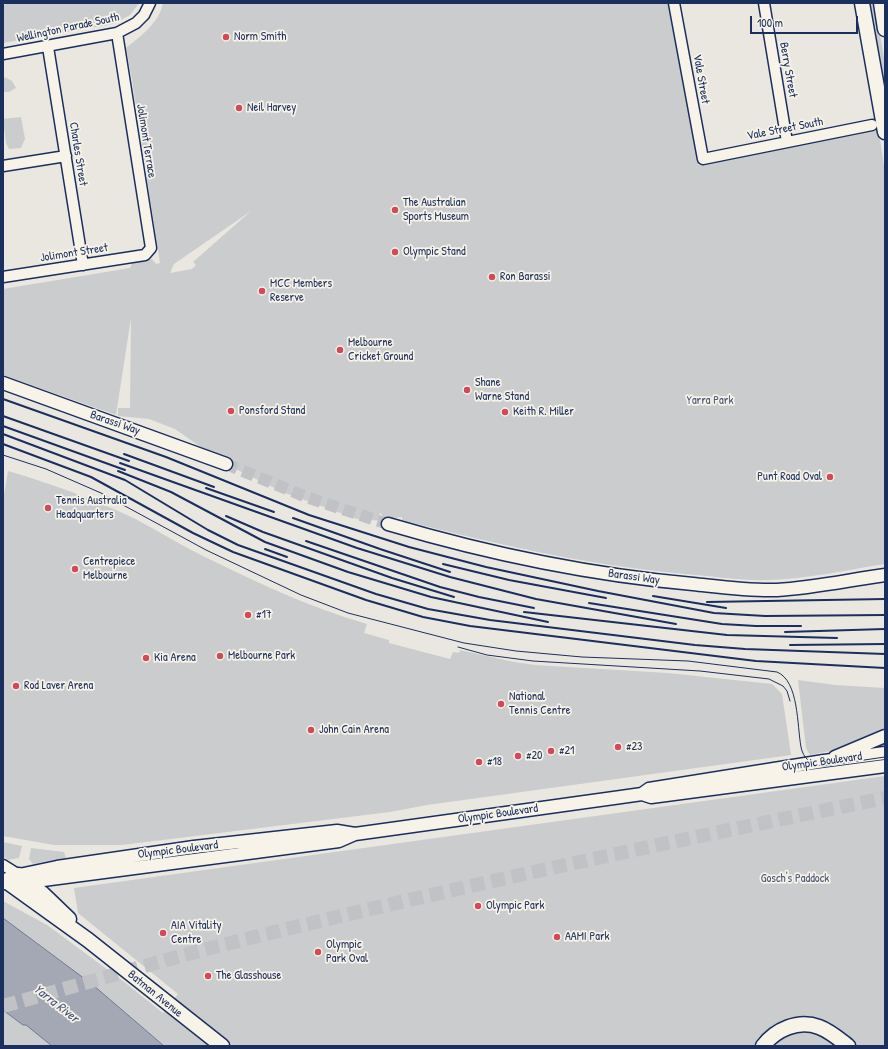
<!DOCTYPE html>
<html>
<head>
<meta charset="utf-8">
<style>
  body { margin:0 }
  #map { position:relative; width:888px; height:1049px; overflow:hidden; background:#eae7e0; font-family:"Patrick Hand",sans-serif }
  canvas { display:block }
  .frame { position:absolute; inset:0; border:4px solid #1b2f5e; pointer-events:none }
  .scale { position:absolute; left:750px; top:16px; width:108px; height:18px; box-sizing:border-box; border:2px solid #1b2f5e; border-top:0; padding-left:5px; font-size:12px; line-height:14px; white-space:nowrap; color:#1b2f5e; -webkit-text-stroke:3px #f7f3e8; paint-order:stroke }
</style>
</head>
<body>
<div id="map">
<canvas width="888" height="1049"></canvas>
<div class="frame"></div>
<div class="scale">100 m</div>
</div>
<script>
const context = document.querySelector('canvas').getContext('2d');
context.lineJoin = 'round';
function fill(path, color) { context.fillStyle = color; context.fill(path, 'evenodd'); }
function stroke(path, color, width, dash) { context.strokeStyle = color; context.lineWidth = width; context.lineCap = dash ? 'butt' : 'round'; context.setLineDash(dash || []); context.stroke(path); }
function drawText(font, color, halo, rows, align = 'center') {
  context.font = font + ' "Patrick Hand",sans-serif'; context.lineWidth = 3.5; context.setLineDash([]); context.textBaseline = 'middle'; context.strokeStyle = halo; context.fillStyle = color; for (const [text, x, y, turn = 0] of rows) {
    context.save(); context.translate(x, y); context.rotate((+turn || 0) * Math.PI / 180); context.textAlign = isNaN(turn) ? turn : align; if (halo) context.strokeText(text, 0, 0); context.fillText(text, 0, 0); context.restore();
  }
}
const green = new Path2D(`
  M 11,3 L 139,3 L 130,15 L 113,24 L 3,43 L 3,5 Z
  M 163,3 L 670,3 L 698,165 L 878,127 L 885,172 L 885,564 C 846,570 807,579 768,580 C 744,581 720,577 696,575 C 596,567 499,545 402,520 L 402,517 L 384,519 L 381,513 L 379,515 L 384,521 L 357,519 L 285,493 L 225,464 L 175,429 L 149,419 L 118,416 L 118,408 L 130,408 L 131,318 L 116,415 L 3,375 L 3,289 L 130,268 L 132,263 L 152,259 L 156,264 L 160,263 L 132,80 L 126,48 C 141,36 159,23 163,3 ZM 251,211 L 193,262 L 196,265 L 192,269 L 170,273 L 174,264 Z
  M 870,3 L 874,3 L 885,63 L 885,101 Z
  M 5,77 L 12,81 L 16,88 L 9,92 L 3,92 L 3,80 Z
  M 21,117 L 25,139 L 21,148 L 9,149 L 6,143 L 3,119 Z
  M 8,471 C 49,483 88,497 127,515 C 151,526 173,541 197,553 C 251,580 308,607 367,624 L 364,633 L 389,640 L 389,643 L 450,659 L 453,652 L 459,653 L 460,650 L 514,662 L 535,665 L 668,673 L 772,684 L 782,694 L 791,755 L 427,805 L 390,812 L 122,845 L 54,845 L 3,836 L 3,501 Z
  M 798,680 L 835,685 L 885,688 L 885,728 L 830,751 L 810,755 L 806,748 Z
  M 885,776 L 885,1046 L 164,1046 L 93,985 L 3,918 L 3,901 L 47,925 L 123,981 L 163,1013 L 178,994 L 78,913 L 74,888 Z
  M 3,842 L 22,846 L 19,858 L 8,860 L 3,856 Z
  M 31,848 L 64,852 L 66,858 L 33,864 L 29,859 Z
  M 3,1010 L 23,1025 L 26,1025 L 52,1046 L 3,1046 Z`);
const water = new Path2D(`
  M 3,918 L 93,985 L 164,1046 L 52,1046 L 26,1025 L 23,1025 L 3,1010 Z`);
const majorTunnel = new Path2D(`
  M 226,464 L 309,498 L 388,524`);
const highwayTunnel = new Path2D(`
  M 3,1006 C 76,986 149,964 222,945 C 442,890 663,843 885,798`);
const minor = new Path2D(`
  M 674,3 L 703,159 L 872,125
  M 764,3 L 787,142
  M 48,47 L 83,265
  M 3,54 L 117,33 L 136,23 L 144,15 L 150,3
  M 3,166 L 66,156
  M 3,277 L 145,255 L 151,248 L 117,33
  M 3,865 L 19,875`);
const major = new Path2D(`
  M 3,383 L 226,464
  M 388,524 C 486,553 591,575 693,584 C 721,587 749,591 777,590 C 813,588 849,580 885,575
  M 835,757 L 885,736
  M 642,794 L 649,789 L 824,761 L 885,753
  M 19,875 L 57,867 L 194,847 L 337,831 L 355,834
  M 28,882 L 339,841 L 355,834 L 621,797 L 642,794 L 651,797 L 885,766`);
const highway = new Path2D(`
  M 862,3 L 885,132
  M 881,3 L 885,29
  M 6,881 L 88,940 L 222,1046
  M 3,882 L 19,875 L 43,894 L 69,919
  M 763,1046 C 775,1030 798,1019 819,1027 C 830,1031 839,1039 848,1046`);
const tram = new Path2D(`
  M 3,455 L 46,469 L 101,493 L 206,550 L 301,595 L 348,613 L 464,643 L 516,651 L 582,657 L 688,661 L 777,672 C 799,681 797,726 801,747 C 803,758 811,765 823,766 L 885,757
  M 458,647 L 487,655 L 533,661 L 700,671 L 769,679 L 783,686 L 787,691 L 790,701`);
const rail = new Path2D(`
  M 3,399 L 166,457 L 309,515 L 409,547 L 486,567 L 598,591 L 714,613 L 765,616 L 885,615
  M 3,416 L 129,461
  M 3,426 L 125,470
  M 3,434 L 125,480 L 208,530 L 238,545 L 376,594 L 428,609 L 490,620 L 695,645 L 745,649 L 885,654
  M 3,444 L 91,477 L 193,533 L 233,552 L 366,600 L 423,617 L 470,626 L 756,661 L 885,668
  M 124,454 L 214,487
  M 120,463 L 357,548 L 450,577 L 536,599 L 676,624
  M 118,471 L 171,492 L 265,542 L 348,572 L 431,597 L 548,622
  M 206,488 L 274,512
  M 226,516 L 263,532 L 392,578 L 454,597
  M 293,518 L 380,549 L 450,572
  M 306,541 L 440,587 L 479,597 L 534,608
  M 265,549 L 287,557
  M 443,564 L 509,580 L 606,598
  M 653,596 L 726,608
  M 707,602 L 885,599
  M 589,603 L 722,624 L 756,626 L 801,626
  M 524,612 L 727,635 L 837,638
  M 785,632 L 885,629
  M 790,645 L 885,644`);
const markers = [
  [226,37,4,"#d1495b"],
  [239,108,4,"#d1495b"],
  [395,210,4,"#d1495b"],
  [395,252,4,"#d1495b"],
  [492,277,4,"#d1495b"],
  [262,291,4,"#d1495b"],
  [340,350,4,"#d1495b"],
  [467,390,4,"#d1495b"],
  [231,411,4,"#d1495b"],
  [505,412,4,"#d1495b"],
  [830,477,4,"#d1495b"],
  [48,508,4,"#d1495b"],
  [75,569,4,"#d1495b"],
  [248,615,4,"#d1495b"],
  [220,656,4,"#d1495b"],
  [146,658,4,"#d1495b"],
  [16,686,4,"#d1495b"],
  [501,704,4,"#d1495b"],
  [311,730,4,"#d1495b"],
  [618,747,4,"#d1495b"],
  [551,751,4,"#d1495b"],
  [518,756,4,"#d1495b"],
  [479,762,4,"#d1495b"],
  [478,906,4,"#d1495b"],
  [163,933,4,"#d1495b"],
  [557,937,4,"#d1495b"],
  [318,952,4,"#d1495b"],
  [208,976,4,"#d1495b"]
];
const streetNames = [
  ["Wellington Parade South",68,28,-12],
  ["Berry Street",788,70,80],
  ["Vale Street",701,79,80],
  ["Vale Street South",785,129,-11],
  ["Jolimont Terrace",146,141,81],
  ["Charles Street",78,154,81],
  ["Jolimont Street",74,253,-9],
  ["Barassi Way",115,423,19],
  ["Barassi Way",634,577,8],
  ["Olympic Boulevard",822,762,-8],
  ["Olympic Boulevard",498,814,-8],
  ["Olympic Boulevard",178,850,-7],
  ["Batman Avenue",155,994,39]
];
const poiNames = [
  ["Norm Smith",234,37],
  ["Neil Harvey",247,108],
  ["The Australian",403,203],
  ["Sports Museum",403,217],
  ["Olympic Stand",403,252],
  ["Ron Barassi",500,277],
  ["MCC Members",270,284],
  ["Reserve",270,298],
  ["Melbourne",348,343],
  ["Cricket Ground",348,357],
  ["Shane",475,383],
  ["Warne Stand",475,397],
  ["Ponsford Stand",239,411],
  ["Keith R. Miller",513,412],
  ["Punt Road Oval",822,477,"right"],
  ["Tennis Australia",56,501],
  ["Headquarters",56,515],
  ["Centrepiece",83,562],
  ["Melbourne",83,576],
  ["#17",256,615],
  ["Melbourne Park",228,656],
  ["Kia Arena",154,658],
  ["Rod Laver Arena",24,686],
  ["National",509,697],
  ["Tennis Centre",509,711],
  ["John Cain Arena",319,730],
  ["#23",626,747],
  ["#21",559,751],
  ["#20",526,756],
  ["#18",487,762],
  ["Olympic Park",486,906],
  ["AIA Vitality",171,926],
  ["Centre",171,940],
  ["AAMI Park",565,937],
  ["Olympic",326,945],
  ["Park Oval",326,959],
  ["The Glasshouse",216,976]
];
const parkNames = [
  ["Yarra Park",710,401],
  ["Gosch's Paddock",795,879]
];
const waterNames = [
  ["Yarra River",56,1004,38]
];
fill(green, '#cbcccd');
fill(water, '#a3a8b4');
stroke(water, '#6d7892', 1);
stroke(majorTunnel, '#c1c2c6', 12, [12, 6]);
stroke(highwayTunnel, '#c1c2c6', 14, [14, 7]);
stroke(minor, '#1b2f5e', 13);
stroke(major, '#1b2f5e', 15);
stroke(highway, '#1b2f5e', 17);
stroke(minor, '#f7f3e8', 10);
stroke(major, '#f7f3e8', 12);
stroke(highway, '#f7f3e8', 14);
stroke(tram, '#1b2f5e', 1);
stroke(rail, '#1b2f5e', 2);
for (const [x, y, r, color] of markers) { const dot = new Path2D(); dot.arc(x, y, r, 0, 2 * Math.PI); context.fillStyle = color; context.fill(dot); stroke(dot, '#f7f3e8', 1.5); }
drawText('12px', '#1b2f5e', '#f7f3e8', streetNames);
drawText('12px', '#1b2f5e', '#f7f3e8', poiNames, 'left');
drawText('12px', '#47567a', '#f7f3e8', parkNames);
drawText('italic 13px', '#445378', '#f7f3e8', waterNames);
</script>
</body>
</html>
